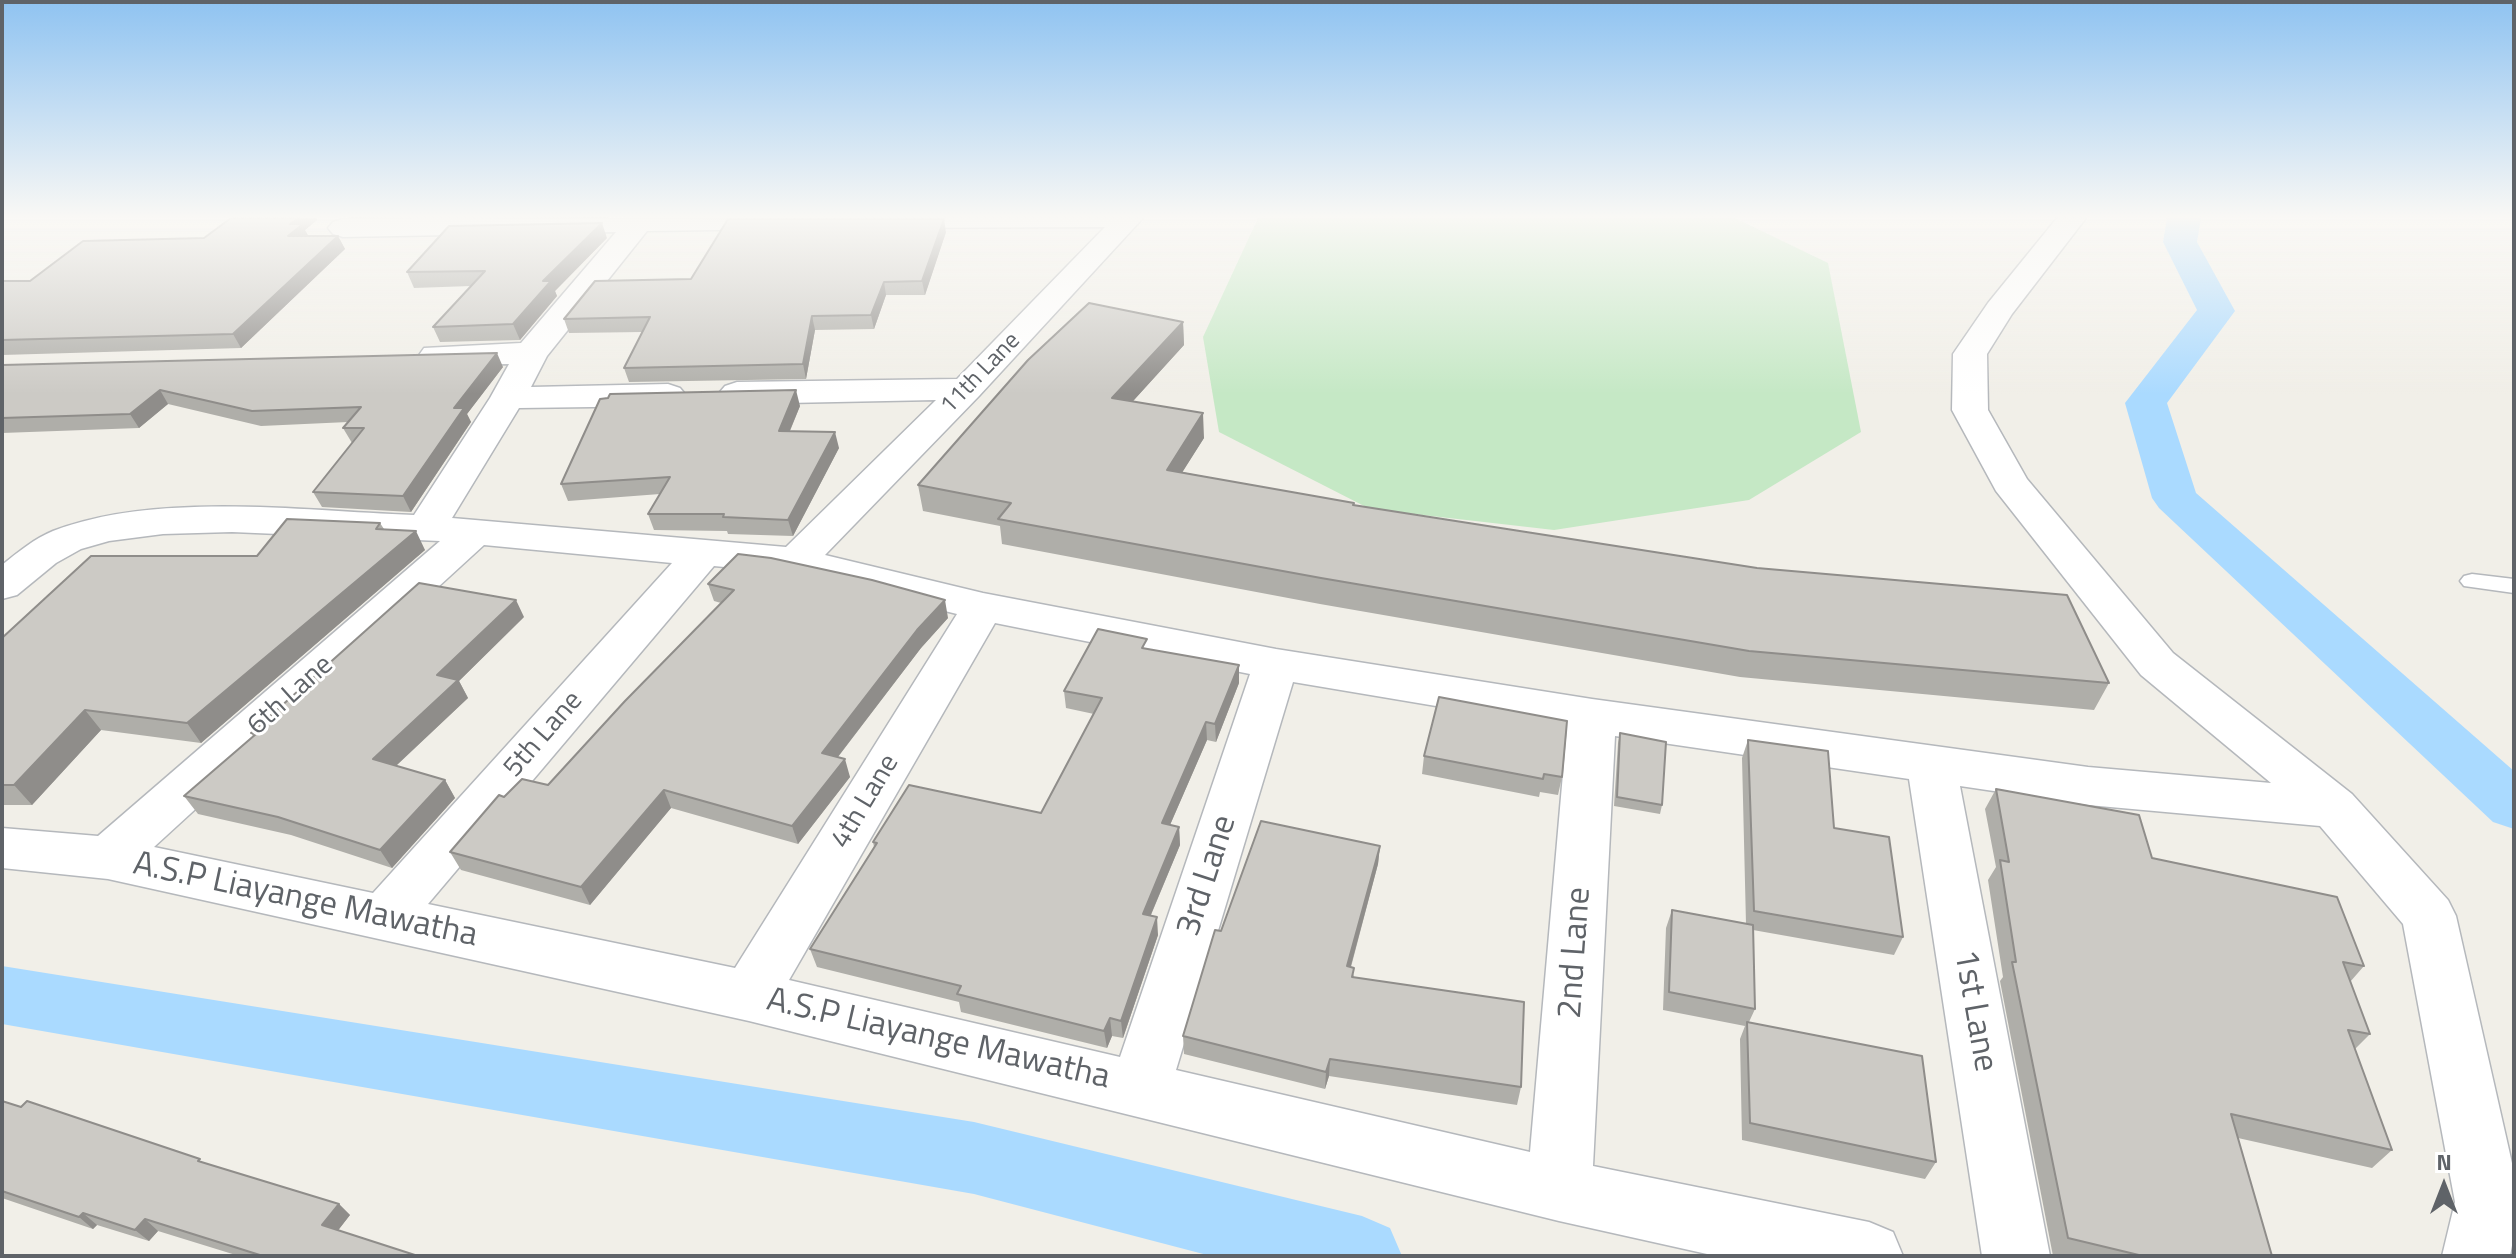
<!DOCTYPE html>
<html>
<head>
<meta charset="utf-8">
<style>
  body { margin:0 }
  #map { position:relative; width:2516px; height:1258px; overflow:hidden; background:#f1efe8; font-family:"Titillium Web",sans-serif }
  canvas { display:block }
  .frame { position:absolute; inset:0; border:4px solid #5f6368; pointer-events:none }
  .north { position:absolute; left:2404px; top:1146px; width:80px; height:80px; -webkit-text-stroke:6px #fff; paint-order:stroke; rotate:0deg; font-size:22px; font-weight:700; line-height:32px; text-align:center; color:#5f6368 }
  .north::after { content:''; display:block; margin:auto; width:28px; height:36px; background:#5f6368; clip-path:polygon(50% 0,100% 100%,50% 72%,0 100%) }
</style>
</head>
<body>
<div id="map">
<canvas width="2516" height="1258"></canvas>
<div class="frame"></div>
<div class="north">N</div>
</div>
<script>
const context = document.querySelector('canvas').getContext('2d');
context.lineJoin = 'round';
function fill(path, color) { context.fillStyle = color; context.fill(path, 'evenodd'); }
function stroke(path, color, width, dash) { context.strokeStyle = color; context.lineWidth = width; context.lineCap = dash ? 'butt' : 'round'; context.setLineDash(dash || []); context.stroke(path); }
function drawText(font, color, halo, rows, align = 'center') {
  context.font = font + ' "Titillium Web",sans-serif'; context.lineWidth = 6; context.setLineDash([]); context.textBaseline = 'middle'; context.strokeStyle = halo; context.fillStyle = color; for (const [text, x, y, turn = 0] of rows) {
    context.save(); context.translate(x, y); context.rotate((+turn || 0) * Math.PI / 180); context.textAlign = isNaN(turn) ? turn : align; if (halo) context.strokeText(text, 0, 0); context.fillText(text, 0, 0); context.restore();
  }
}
const green = new Path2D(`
  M 1258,218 L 1735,218 L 1828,263 L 1861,432 L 1749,500 L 1554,530 L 1370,509 L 1219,432 L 1203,337 Z`);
const canal = new Path2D(`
  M 2167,218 L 2201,218 L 2197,242 L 2235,311 L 2167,403 L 2196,493 L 2514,771 L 2514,829 L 2493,822 L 2159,508 L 2152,498 L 2125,403 L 2197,310 L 2163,242 Z
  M 2,966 L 974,1122 L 1362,1216 L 1390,1228 L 1402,1256 L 1211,1256 L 974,1194 L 2,1024 Z`);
const lane = new Path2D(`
  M 2472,574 L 2514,579 L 2514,593 L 2464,586 L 2460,581 L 2464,576 Z`);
const street = new Path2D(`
  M 436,218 L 803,220 L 799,226 L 789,229 L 647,231 L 547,356 L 531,387 L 668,384 L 680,388 L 686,395 L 680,402 L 668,406 L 519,408 L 452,518 L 786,547 L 936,400 L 737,404 L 725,400 L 719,393 L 725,386 L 737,382 L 957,379 L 1105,227 L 873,228 L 863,225 L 860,218 L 1143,218 L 979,396 L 825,555 L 983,593 L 1276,649 L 1592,699 L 2088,767 L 2271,783 L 2141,675 L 1996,491 L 1952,410 L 1953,354 L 1988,303 L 2057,218 L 2086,218 L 2012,314 L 1987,354 L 1988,410 L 2027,479 L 2173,653 L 2352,794 L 2448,900 L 2456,916 L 2514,1172 L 2514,1235 L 2510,1256 L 2442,1256 L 2455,1202 L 2403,924 L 2320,826 L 2088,805 L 1960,786 L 2050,1256 L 1982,1256 L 1909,779 L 1615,736 L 1593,1166 L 1869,1222 L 1893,1232 L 1903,1256 L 1716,1256 L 1559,1221 L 749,1021 L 108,879 L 2,868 L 2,828 L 98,836 L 440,541 L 232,532 L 163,534 L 109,541 L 81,549 L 56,563 L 17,595 L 2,599 L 2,565 C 18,552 34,539 53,531 C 156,491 305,511 414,515 L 490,398 L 509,364 L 436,365 L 424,362 L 419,355 L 424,348 L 521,343 L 616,232 L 343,237 L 333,234 L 328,228 L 333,222 L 343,219 ZM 484,545 L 672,563 L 373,893 L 154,847 ZM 714,566 L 796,574 L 957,614 L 735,968 L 428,904 ZM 995,623 L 1250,674 L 1120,1057 L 789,980 ZM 1293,682 L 1567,728 L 1530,1152 L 1176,1070 Z`);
const wall = new Path2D(`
  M 231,218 L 316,218 L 317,220 L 305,230 L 308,236 L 338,236 L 345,249 L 241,348 L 2,355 L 2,281 L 30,281 L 204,238 Z
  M 946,232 L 925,295 L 886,295 L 874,329 L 815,330 L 806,379 L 629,382 L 624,368 L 643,332 L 569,333 L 564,319 L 691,279 Z
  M 607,238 L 555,291 L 557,296 L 520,340 L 440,342 L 433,327 L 471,286 L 414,288 L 407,272 Z
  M 1183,322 L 1184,345 L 1133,401 L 1204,438 L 1182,472 L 1354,505 L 2109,683 L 2094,710 L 1740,677 L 1320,604 L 1002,544 L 1000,526 L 923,511 L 918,485 Z
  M 2,365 L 503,367 L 467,414 L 471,422 L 411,512 L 322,507 L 313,492 L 352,443 L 343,428 L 348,422 L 261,426 L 168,404 L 139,428 L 2,433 Z
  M 800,406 L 790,431 L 839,448 L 793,536 L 728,534 L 727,531 L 654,530 L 648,514 L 660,494 L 568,501 L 561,484 Z
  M 380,523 L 384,529 L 425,550 L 201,743 L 101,730 L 32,805 L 2,805 L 2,638 L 257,556 Z
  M 708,584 L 948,618 L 921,648 L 838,757 L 850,777 L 798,844 L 671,808 L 590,905 L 461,870 L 450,852 L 548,785 L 721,603 L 714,601 Z
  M 524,617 L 459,681 L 468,698 L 396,766 L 445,780 L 455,798 L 392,868 L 291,835 L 198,814 L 184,796 L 253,736 L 251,733 Z
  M 1147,649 L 1239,665 L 1239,683 L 1216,742 L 1207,740 L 1170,825 L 1179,827 L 1180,845 L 1151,915 L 1158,935 L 1123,1038 L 1112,1036 L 1107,1048 L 961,1012 L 959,1002 L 817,967 L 810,949 L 874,847 L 873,842 L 1041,813 L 1094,714 L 1066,708 L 1064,691 Z
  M 1620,733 L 1662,805 L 1660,814 L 1614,806 L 1618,743 Z
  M 1748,740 L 1834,828 L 1903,937 L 1894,955 L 1753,930 L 1755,1009 L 1749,1022 L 1936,1162 L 1925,1179 L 1742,1140 L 1740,1039 L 1745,1026 L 1663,1010 L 1666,928 L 1672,910 L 1746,924 L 1742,758 Z
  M 1424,756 L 1562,777 L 1558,795 L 1540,792 L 1539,797 L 1422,774 Z
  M 1996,789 L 2152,858 L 2364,966 L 2350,982 L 2370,1034 L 2355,1049 L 2392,1150 L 2372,1168 L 2238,1138 L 2272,1256 L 2053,1256 L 2000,981 L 2003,977 L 1988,880 L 1996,867 L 1985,809 Z
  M 1380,846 L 1378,864 L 1351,967 L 1354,977 L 1521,1087 L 1517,1105 L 1329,1076 L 1325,1089 L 1184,1054 L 1183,1036 Z
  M 2,1101 L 339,1204 L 350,1215 L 338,1230 L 418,1256 L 239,1256 L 158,1231 L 149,1241 L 97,1225 L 93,1229 L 2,1198 Z`);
const shadedWall = new Path2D(`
  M 299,218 L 316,218 L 317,220 L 305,230 L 309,237 L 288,236 L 290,224 Z
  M 944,219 L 946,232 L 925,295 L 922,281 Z
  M 602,223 L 607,238 L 555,291 L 557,296 L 520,340 L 513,324 L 543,281 Z
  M 338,236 L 345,249 L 241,348 L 233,334 Z
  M 884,282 L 886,295 L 874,329 L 871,315 Z
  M 812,316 L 815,330 L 806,379 L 803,364 Z
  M 1183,322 L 1184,345 L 1114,422 L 1112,398 Z
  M 497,353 L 503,367 L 467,414 L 471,422 L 411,512 L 403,496 L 454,408 Z
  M 160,390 L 168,404 L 139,428 L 130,414 Z
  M 796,390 L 800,406 L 783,447 L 779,431 Z
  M 1203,413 L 1204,438 L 1168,495 L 1167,470 Z
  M 835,432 L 839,448 L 793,536 L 788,520 Z
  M 416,531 L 425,550 L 201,743 L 187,723 Z
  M 516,600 L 524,617 L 459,681 L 468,698 L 384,777 L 373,759 L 437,675 Z
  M 945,600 L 948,618 L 921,648 L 827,771 L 822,753 L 917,630 Z
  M 1239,665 L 1239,683 L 1216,742 L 1215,724 Z
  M 85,710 L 101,730 L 32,805 L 14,785 Z
  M 1206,722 L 1207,740 L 1163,841 L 1162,823 Z
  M 845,759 L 850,777 L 798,844 L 792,826 Z
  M 445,780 L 455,798 L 392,868 L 380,850 Z
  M 664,790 L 671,808 L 590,905 L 581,887 Z
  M 1179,827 L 1180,845 L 1144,931 L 1143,914 Z
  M 1380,846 L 1378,864 L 1346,984 L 1347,966 Z
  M 1157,917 L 1158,935 L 1123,1038 L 1121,1021 Z
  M 1110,1018 L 1112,1036 L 1107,1048 L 1104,1031 Z
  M 1330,1059 L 1329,1076 L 1325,1089 L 1326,1072 Z
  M 339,1204 L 350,1215 L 333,1237 L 322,1225 Z
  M 83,1213 L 97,1225 L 93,1229 L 79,1217 Z
  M 145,1219 L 158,1231 L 149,1241 L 135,1230 Z`);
const building = new Path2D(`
  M 231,218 L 299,218 L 290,224 L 303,224 L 288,236 L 338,236 L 233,334 L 2,340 L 2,281 L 30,281 L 83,241 L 204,238 Z
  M 728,219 L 944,219 L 922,281 L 884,282 L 871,315 L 812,316 L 803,364 L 624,368 L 650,317 L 564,319 L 595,281 L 691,279 Z
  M 602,223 L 543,281 L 551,281 L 513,324 L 433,327 L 485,271 L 407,272 L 449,226 Z
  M 1089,303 L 1183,322 L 1112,398 L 1203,413 L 1167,470 L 1354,503 L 1353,505 L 1757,568 L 2067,595 L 2109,683 L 1749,651 L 1321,578 L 998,519 L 1011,503 L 918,485 L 1028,360 Z
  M 497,353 L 454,408 L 464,408 L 403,496 L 313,492 L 364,428 L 343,428 L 361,407 L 252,411 L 160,390 L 130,414 L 2,418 L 2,365 Z
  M 796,390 L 779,431 L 835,432 L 788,520 L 723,517 L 724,514 L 648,514 L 670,477 L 561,484 L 600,399 L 608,398 L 610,394 Z
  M 287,519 L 380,523 L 376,529 L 416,531 L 187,723 L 85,710 L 14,785 L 2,785 L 2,638 L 91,556 L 257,556 Z
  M 738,554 L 771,558 L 872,580 L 945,600 L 917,630 L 822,753 L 845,759 L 792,826 L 664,790 L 581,887 L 450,852 L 499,795 L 504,797 L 522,779 L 548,785 L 625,701 L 734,590 L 708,584 Z
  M 419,583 L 516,600 L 437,675 L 458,680 L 373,759 L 445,780 L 380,850 L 278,817 L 184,796 L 256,734 L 251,733 Z
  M 1098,629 L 1147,639 L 1142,648 L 1239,665 L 1215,724 L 1206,722 L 1162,823 L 1179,827 L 1143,914 L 1157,917 L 1121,1021 L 1110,1018 L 1104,1031 L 957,994 L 961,986 L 810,949 L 877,843 L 873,842 L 909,785 L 1041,813 L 1102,698 L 1064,691 Z
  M 1439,697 L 1567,721 L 1562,777 L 1544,774 L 1543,779 L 1424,756 Z
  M 1620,733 L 1666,742 L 1662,805 L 1617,797 Z
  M 1748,740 L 1828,751 L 1834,828 L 1889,837 L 1903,937 L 1754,911 Z
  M 1996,789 L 2139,815 L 2152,858 L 2337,897 L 2364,966 L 2343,962 L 2370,1034 L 2348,1030 L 2392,1150 L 2231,1114 L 2272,1256 L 2143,1256 L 2068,1238 L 2012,962 L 2016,962 L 2000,860 L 2009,862 Z
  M 1261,821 L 1380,846 L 1347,966 L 1354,968 L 1352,977 L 1524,1002 L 1521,1087 L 1330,1059 L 1326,1072 L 1183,1036 L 1215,930 L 1221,931 Z
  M 1672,910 L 1753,925 L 1755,1009 L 1669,992 Z
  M 1747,1022 L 1922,1056 L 1936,1162 L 1750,1123 Z
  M 2,1101 L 21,1107 L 27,1101 L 200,1159 L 198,1161 L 339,1204 L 322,1225 L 418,1256 L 263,1256 L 145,1219 L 135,1230 L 83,1213 L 79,1217 L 2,1191 Z`);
const farStreetnames = [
  ["11th Lane",981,374,-46]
];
const streetNames = [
  ["6th Lane",291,696,-42],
  ["5th Lane",544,735,-49],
  ["4th Lane",866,802,-59]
];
const nearStreetnames = [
  ["3rd Lane",1208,876,-72],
  ["A.S.P Liayange Mawatha",305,901,12],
  ["2nd Lane",1576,953,-86],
  ["1st Lane",1974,1011,80],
  ["A.S.P Liayange Mawatha",938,1040,13]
];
fill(green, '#c5e8c5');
fill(canal, '#aadaff');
stroke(lane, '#b5b8bc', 3);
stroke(street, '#b5b8bc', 3);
fill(lane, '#fff');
fill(street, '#fff');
fill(wall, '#afaea9');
fill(shadedWall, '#8f8d8a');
fill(building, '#cccac5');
stroke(building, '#8f8d8a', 2);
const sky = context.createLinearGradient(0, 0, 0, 394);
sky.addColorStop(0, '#8fc3f1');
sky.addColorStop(0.55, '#f9f8f5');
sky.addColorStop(1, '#f9f8f500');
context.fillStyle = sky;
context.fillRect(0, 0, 2516, 394);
drawText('24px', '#5f6368', '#fff', farStreetnames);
drawText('28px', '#5f6368', '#fff', streetNames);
drawText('34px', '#5f6368', '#fff', nearStreetnames);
</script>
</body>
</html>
